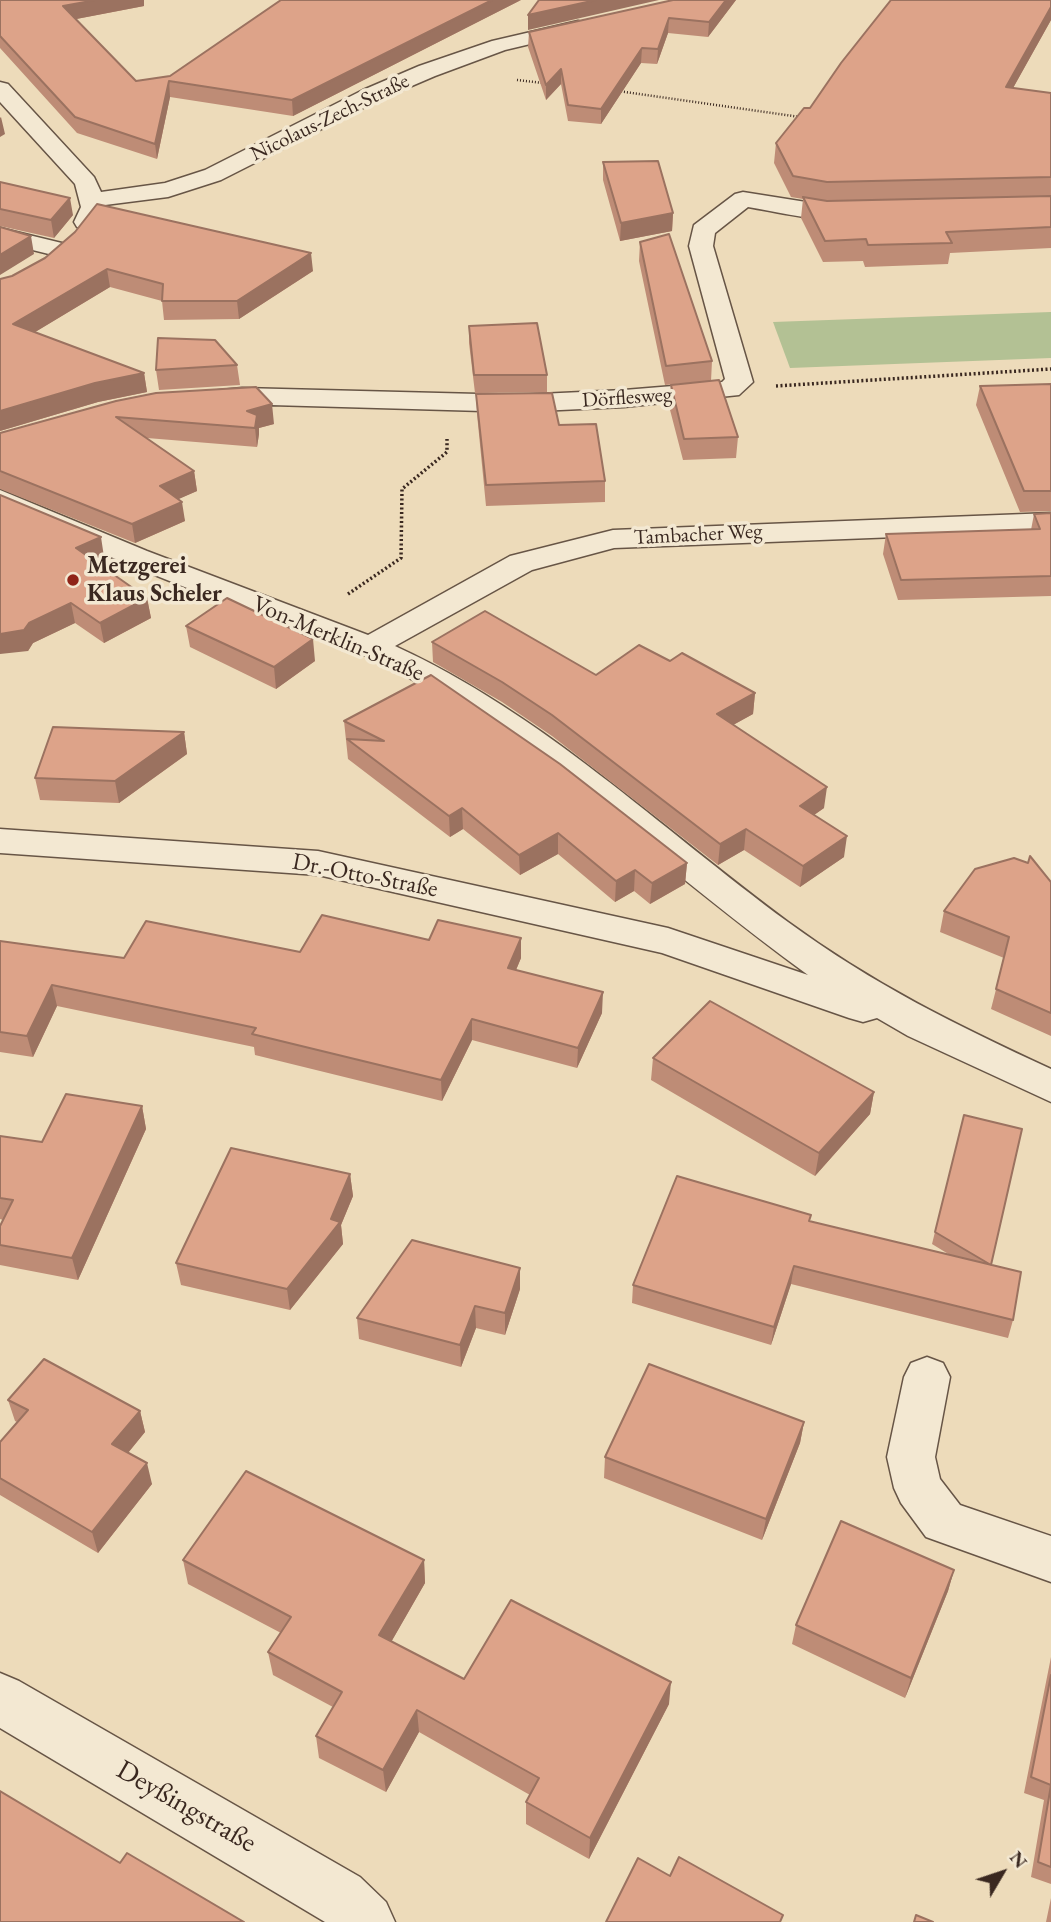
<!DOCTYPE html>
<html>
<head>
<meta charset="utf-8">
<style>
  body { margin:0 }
  #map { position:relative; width:1051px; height:1922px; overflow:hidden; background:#eddbba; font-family:"EB Garamond",serif }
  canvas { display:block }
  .north { position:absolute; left:967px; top:1838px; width:70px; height:70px; -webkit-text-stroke:5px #f3e8d2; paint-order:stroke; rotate:51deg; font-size:19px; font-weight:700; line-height:28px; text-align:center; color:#3a2820 }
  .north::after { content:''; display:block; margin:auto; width:24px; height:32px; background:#3a2820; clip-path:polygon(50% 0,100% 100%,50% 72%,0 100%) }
</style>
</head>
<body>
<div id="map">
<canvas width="1051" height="1922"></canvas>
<div class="north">N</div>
</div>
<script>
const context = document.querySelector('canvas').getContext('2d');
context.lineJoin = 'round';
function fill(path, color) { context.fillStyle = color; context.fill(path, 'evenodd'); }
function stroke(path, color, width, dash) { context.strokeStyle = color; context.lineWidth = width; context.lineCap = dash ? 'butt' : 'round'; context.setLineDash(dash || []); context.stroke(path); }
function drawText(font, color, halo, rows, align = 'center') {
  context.font = font + ' "EB Garamond",serif'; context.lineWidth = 7; context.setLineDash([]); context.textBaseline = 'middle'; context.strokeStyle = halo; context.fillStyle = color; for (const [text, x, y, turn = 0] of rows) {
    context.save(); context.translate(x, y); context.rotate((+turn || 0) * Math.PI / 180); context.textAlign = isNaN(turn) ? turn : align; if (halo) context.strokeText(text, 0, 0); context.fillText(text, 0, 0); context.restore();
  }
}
const green = new Path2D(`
  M 1051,312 L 1051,358 L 790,368 L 773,322 Z`);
const pathFar1 = new Path2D(`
  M 517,80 L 543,83
  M 618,91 L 800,117`);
const path = new Path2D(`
  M 776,386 L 1051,369
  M 348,594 L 401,558 L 402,489 L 447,452 L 447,439`);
const minor = new Path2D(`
  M 578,21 L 585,23 L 588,27 L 585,31 L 505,50 L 435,76 L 379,100 L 221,180 L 168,197 L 105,205 L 95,227 L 86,229 L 77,227 L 74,222 L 81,207 L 75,184 L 0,102 L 0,82 L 8,84 L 94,177 L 101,192 L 165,183 L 205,170 L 363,90 L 419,66 L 492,41 Z
  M 743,192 L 825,205 L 861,206 L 865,211 L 861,216 C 825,225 784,213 748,207 L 715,233 L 713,246 L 753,382 L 739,395 L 624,407 L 518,412 L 271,405 L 212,406 L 202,404 L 198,398 L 202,392 L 242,388 L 518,395 L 624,390 L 722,382 L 725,379 L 689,246 L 694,225 L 735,194 Z
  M 0,228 L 70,245 L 73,250 L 70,255 L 61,257 L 0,242 Z
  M 0,490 L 147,551 L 368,635 L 510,556 L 613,530 L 1051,513 L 1051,531 L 614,548 L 532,570 L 395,646 C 542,713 660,828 788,922 C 874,985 956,1025 1051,1069 L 1051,1102 L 908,1036 L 877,1018 L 863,1022 L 849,1018 L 662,953 L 318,875 L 0,853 L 0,829 L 318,851 L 668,928 L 808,975 C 671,876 553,761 406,676 C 356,647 298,631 244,610 C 162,579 81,545 0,510 Z
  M 927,1357 L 943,1363 L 950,1377 L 935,1457 L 940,1479 L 960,1505 L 1051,1536 L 1051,1582 L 926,1537 L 901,1503 L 894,1488 L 887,1457 L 904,1377 L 911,1363 Z
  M 0,1673 L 19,1681 L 360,1877 L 386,1902 L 395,1922 L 325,1922 L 0,1728 Z`);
const wall = new Path2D(`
  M 0,0 L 144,6 L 76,19 L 136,81 L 170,76 L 521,0 L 293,116 L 170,97 L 157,159 L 77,133 L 0,48 Z
  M 673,0 L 736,0 L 708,37 L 668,33 L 657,64 L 641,63 L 601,124 L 568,121 L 561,84 L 546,100 L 528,47 L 529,32 Z
  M 1051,0 L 1051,20 L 1013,88 L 1051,93 L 1051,248 L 950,253 L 948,264 L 865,267 L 863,261 L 823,262 L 801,218 L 803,199 L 791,197 L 774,163 L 776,143 L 810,108 Z
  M 603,162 L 673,213 L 672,231 L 620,241 L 603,180 Z
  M 0,182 L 73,215 L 54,238 L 0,226 Z
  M 640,242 L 712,361 L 711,381 L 665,385 L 639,261 Z
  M 45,258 L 313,271 L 239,319 L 164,320 L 162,301 L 110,287 L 35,332 L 144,373 L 147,392 L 98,402 L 0,431 L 12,276 Z
  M 469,326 L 547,375 L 547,392 L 475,393 L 469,343 Z
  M 237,365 L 240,385 L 159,390 L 156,370 Z
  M 1051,384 L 1051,511 L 1020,512 L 976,405 L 980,386 Z
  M 671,385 L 738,437 L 736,458 L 683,460 L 669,406 Z
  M 476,394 L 559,425 L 605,481 L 605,502 L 486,506 L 477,414 Z
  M 116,401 L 274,424 L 259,428 L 259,434 L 257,447 L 147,438 L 194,471 L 197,491 L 178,499 L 185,521 L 135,543 L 0,489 L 0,433 Z
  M 0,495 L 104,557 L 95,561 L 147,598 L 151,618 L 104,643 L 75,623 L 33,643 L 28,651 Z
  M 1051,513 L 1051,596 L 898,600 L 883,554 L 886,534 L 1031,530 L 1034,514 Z
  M 186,626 L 315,661 L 276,689 L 190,647 Z
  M 432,642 L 596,675 L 670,661 L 755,693 L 753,714 L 733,725 L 824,808 L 814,815 L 844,857 L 800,887 L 744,850 L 718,865 L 552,736 L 502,702 L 433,662 Z
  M 344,721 L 687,863 L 685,884 L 650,904 L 634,891 L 615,902 L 558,854 L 520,875 L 463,829 L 450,837 L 348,759 Z
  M 184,732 L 187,754 L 119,803 L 40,800 L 35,778 Z
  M 1051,882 L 1051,1036 L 991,1009 L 1004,958 L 940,932 L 944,911 Z
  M 429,940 L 521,958 L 516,970 L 602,1013 L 577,1068 L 472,1040 L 442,1101 L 255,1055 L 254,1047 L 57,1006 L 33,1057 L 0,1052 L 0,941 L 124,958 L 300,952 Z
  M 653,1058 L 874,1092 L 870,1114 L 815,1176 L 651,1080 Z
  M 142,1106 L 146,1129 L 78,1280 L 0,1265 L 0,1226 L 3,1220 L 0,1219 L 0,1136 L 42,1142 Z
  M 964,1115 L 991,1265 L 1013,1320 L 1008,1338 L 791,1284 L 771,1345 L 632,1303 L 633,1285 L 810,1221 L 950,1255 L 932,1244 Z
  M 350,1174 L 353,1196 L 341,1225 L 343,1244 L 290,1310 L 181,1285 L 176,1263 Z
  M 520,1289 L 505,1335 L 476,1328 L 461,1367 L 359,1339 L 357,1318 Z
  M 8,1400 L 140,1411 L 145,1432 L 128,1453 L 152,1484 L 98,1553 L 0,1495 L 0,1442 L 17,1422 L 15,1421 Z
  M 804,1422 L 800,1443 L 762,1540 L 604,1478 L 605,1457 Z
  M 183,1560 L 424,1560 L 425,1583 L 391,1642 L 464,1679 L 669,1704 L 589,1859 L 526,1824 L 526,1802 L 530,1795 L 419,1732 L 386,1792 L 319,1758 L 316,1736 L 333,1707 L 273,1675 L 268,1652 L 281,1633 L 188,1584 Z
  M 954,1570 L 948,1591 L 905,1698 L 792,1644 L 796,1625 Z
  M 1051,1657 L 1051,1884 L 1031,1877 L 1044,1800 L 1024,1793 Z
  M 1051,1898 L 1051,1922 L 1046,1922 Z`);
const shadedWall = new Path2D(`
  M 96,0 L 144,0 L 144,6 L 66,21 L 63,6 Z
  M 492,0 L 521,0 L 293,116 L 292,100 Z
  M 596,0 L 659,0 L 528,30 L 528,15 Z
  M 726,0 L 736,0 L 708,37 L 709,22 Z
  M 1051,7 L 1051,20 L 1003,106 L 1006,87 Z
  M 669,18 L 668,33 L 657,64 L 658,49 Z
  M 642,48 L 641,63 L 601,124 L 601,109 Z
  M 561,69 L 561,84 L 546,100 L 546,85 Z
  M 169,81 L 170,97 L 157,159 L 155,144 Z
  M 1,117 L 5,134 L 0,137 L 0,118 Z
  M 70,198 L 73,215 L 54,238 L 51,220 Z
  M 673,213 L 672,231 L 620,241 L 621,223 Z
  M 31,236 L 34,254 L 0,275 L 0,255 Z
  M 311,253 L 313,271 L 239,319 L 237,301 Z
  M 107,269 L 110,287 L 17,343 L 13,324 Z
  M 144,373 L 147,392 L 98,402 L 0,431 L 0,411 L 95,383 Z
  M 272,404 L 274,424 L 259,428 L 259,434 L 257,447 L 255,428 L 247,411 Z
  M 194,471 L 197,491 L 163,506 L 160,486 Z
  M 182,502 L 185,521 L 135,543 L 132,524 Z
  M 101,537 L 104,557 L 80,568 L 76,548 Z
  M 147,598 L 151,618 L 104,643 L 100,623 Z
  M 71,603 L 75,623 L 33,643 L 28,651 L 0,654 L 0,634 L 29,623 Z
  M 313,639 L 315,661 L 276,689 L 274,667 Z
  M 755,693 L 753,714 L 715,735 L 717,714 Z
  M 184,732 L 187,754 L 119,803 L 115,781 Z
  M 827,787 L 824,808 L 797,827 L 800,806 Z
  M 462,808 L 463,829 L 450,837 L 449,816 Z
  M 746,829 L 744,850 L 718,865 L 720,844 Z
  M 558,833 L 558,854 L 520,875 L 519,855 Z
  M 847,836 L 844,857 L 800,887 L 803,866 Z
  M 687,863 L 685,884 L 650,904 L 652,883 Z
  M 635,870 L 634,891 L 615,902 L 616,881 Z
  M 521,938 L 521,958 L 508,989 L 508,968 Z
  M 52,985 L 57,1006 L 33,1057 L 27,1036 Z
  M 603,992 L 602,1013 L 577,1068 L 578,1048 Z
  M 472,1019 L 472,1040 L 442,1101 L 441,1080 Z
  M 874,1092 L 870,1114 L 815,1176 L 819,1153 Z
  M 142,1106 L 146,1129 L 78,1280 L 72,1258 Z
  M 350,1174 L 353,1196 L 341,1225 L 343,1244 L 290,1310 L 287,1289 L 331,1219 Z
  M 794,1266 L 791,1284 L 771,1345 L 774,1327 Z
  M 520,1268 L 520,1289 L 505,1335 L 505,1313 Z
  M 475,1306 L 476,1328 L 461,1367 L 460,1345 Z
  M 140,1411 L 145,1432 L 118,1465 L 112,1444 Z
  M 804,1422 L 800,1443 L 762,1540 L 766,1519 Z
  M 147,1463 L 152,1484 L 98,1553 L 92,1532 Z
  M 424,1560 L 425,1583 L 382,1658 L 379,1635 Z
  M 954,1570 L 948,1591 L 905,1698 L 911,1678 Z
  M 671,1682 L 669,1704 L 589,1859 L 590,1838 Z
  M 417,1710 L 419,1732 L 386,1792 L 383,1770 Z`);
const building = new Path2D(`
  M 0,0 L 96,0 L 63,6 L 136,81 L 170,76 L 281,0 L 492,0 L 292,100 L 169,81 L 155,144 L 75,117 L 0,36 Z
  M 539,0 L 596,0 L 528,15 Z
  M 673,0 L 726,0 L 709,22 L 669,18 L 658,49 L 642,48 L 601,109 L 568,105 L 561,69 L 546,85 L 529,32 Z
  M 891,0 L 1051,0 L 1051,7 L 1006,87 L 1051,93 L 1051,177 L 827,182 L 793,176 L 776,143 L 804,108 L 810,108 L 841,63 Z
  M 658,161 L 673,213 L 621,223 L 603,162 Z
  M 0,182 L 70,198 L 51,220 L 0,209 Z
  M 1051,196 L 1051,227 L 946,232 L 952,243 L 868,245 L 866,239 L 825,241 L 803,197 L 827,201 Z
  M 97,204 L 311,253 L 237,301 L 162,301 L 163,284 L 107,269 L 13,324 L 144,373 L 95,383 L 0,411 L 0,279 L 12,276 L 45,258 L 75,232 Z
  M 0,227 L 31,236 L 0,255 Z
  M 669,234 L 712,361 L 666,366 L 640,242 Z
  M 537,323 L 547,375 L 474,375 L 469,326 Z
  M 158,338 L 215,340 L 237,365 L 156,370 Z
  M 719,380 L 738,437 L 684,439 L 671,385 Z
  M 1051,384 L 1051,491 L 1024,491 L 980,386 Z
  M 256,387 L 272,404 L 247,411 L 257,415 L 255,428 L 116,417 L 194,471 L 160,486 L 182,502 L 132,524 L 0,471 L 0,433 L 116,401 L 156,393 Z
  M 552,393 L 559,425 L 596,424 L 605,481 L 486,485 L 476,394 Z
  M 0,495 L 101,537 L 76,548 L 147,598 L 100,623 L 71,603 L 29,623 L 24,630 L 0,634 Z
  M 1051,513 L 1051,576 L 901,580 L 886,534 L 1040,529 L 1034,514 Z
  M 227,598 L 313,639 L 274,667 L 186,626 Z
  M 485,611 L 596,675 L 639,645 L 670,661 L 682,653 L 755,693 L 717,714 L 827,787 L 800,806 L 847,836 L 803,866 L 746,829 L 720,844 L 552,715 L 502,682 L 432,642 Z
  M 431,675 L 560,764 L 687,863 L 652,883 L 635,870 L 616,881 L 558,833 L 519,855 L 462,808 L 449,816 L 347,739 L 384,741 L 344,721 Z
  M 53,727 L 184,732 L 115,781 L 35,778 Z
  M 1030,856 L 1051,882 L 1051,1013 L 996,989 L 1009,937 L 944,911 L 975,869 L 1014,858 L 1028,863 Z
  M 322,915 L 429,940 L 438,920 L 521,938 L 508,968 L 603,992 L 578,1048 L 472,1019 L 441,1080 L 252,1034 L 256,1028 L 52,985 L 27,1036 L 0,1032 L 0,941 L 124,958 L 146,921 L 300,952 Z
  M 710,1001 L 874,1092 L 819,1153 L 653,1058 Z
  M 66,1094 L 142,1106 L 72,1258 L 0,1245 L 0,1226 L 13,1200 L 0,1198 L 0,1136 L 42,1142 Z
  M 964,1115 L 1022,1129 L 991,1265 L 935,1232 Z
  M 231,1148 L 350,1174 L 331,1219 L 340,1222 L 287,1289 L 176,1263 Z
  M 677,1176 L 811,1215 L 809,1221 L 1021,1272 L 1013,1320 L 794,1266 L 774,1327 L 633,1285 Z
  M 412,1240 L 520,1268 L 505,1313 L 475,1306 L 460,1345 L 357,1318 Z
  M 44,1359 L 140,1411 L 112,1444 L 147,1463 L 92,1532 L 0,1478 L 0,1442 L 28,1410 L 8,1400 Z
  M 649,1364 L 804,1422 L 766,1519 L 605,1457 Z
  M 246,1471 L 424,1560 L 379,1635 L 464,1679 L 511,1600 L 671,1682 L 590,1838 L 526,1802 L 539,1778 L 417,1710 L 383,1770 L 316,1736 L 342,1692 L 268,1652 L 291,1617 L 183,1560 Z
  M 841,1521 L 954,1570 L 911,1678 L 796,1625 Z
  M 1051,1675 L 1051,1867 L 1038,1862 L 1051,1785 L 1031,1777 Z
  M 0,1791 L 120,1863 L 127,1853 L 244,1922 L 0,1922 Z
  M 679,1857 L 783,1915 L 780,1922 L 606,1922 L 638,1858 L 670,1876 Z
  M 916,1915 L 933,1922 L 914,1922 Z`);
const markers = [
  [73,580,7,"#8f2418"]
];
const farStreetnames = [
  ["Nicolaus-Zech-Straße",330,118,-26],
  ["Dörflesweg",627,398,-4],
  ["Tambacher Weg",698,535,-3]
];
const poiNames = [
  ["Metzgerei",87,566],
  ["Klaus Scheler",87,594]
];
const streetNames = [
  ["Von-Merklin-Straße",338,639,23],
  ["Dr.-Otto-Straße",365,876,11]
];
const nearStreetnames = [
  ["Deyßingstraße",186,1807,30]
];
fill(green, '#b3c194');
stroke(minor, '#675546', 3);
stroke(pathFar1, '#3a2820', 2.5, [1, 2]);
stroke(path, '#3a2820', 3.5, [2, 2.5]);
fill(minor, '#f3e8d2');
fill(wall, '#be8c76');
fill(shadedWall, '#9b7260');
fill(building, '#dda389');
stroke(building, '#9b7260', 2);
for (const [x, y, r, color] of markers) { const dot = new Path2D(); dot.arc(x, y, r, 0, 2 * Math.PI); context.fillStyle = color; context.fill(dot); stroke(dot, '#f3e8d2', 2.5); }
drawText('21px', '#3a2820', '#f3e8d2', farStreetnames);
drawText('bold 24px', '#3a2820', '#f3e8d2', poiNames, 'left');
drawText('24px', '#3a2820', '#f3e8d2', streetNames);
drawText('28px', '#3a2820', '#f3e8d2', nearStreetnames);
</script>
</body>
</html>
